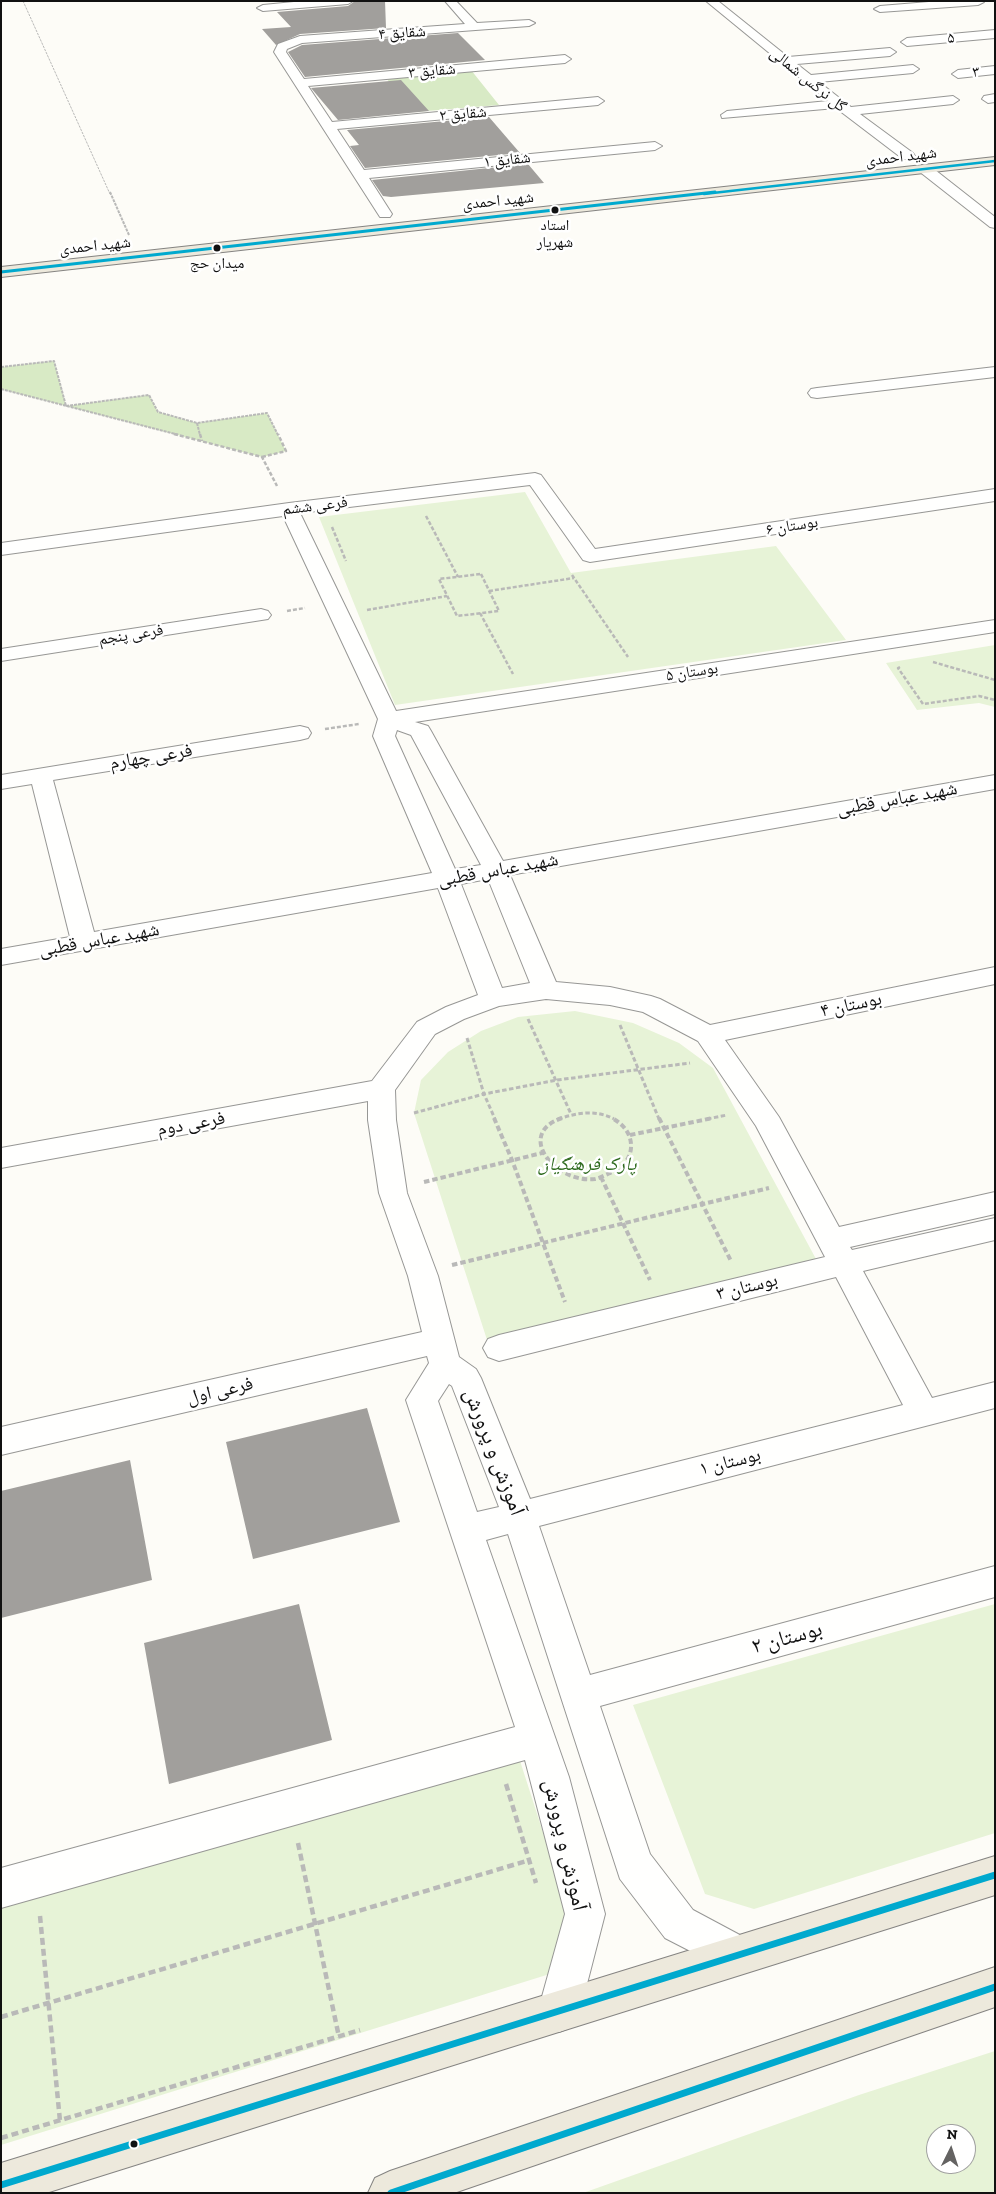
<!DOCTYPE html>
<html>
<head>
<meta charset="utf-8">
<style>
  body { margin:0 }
  #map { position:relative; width:996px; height:2194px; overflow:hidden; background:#fdfcf7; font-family:"Zilla Slab",serif }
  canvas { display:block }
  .frame { position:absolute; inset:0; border:2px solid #111; pointer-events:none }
  .north { position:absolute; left:926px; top:2124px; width:50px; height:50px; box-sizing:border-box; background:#fff; border:1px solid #a0a0a0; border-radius:50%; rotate:4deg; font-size:14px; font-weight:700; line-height:20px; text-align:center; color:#111 }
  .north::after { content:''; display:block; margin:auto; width:18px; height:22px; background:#646362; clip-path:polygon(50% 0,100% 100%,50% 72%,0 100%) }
</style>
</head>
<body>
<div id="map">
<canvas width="996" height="2194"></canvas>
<div class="frame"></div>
<div class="north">N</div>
</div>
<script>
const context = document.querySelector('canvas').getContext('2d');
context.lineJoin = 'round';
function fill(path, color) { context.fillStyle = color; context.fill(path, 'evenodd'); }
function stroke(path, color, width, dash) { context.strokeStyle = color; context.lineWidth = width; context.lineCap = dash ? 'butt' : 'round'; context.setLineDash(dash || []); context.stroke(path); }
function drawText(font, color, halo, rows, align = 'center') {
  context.font = font + ' "Zilla Slab","Noto Naskh Arabic",serif'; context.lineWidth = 5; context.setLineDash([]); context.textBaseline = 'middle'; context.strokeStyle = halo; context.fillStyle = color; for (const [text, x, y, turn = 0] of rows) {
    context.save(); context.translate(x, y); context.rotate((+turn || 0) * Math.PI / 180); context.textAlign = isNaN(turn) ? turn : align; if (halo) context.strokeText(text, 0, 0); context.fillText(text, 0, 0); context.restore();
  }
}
const green = new Path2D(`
  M 525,492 L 571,573 L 776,546 L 846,640 L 395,705 L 319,517 Z
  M 995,645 L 995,707 L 979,703 L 917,710 L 886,663 Z
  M 575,1011 L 633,1023 L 679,1043 L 713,1068 L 816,1259 L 488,1343 L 414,1113 L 421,1080 L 448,1052 L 481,1031 L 518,1017 Z
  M 995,1604 L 995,1833 L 754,1909 L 705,1894 L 633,1705 Z
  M 513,1739 L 585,1963 L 1,2145 L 1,1885 Z
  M 995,2051 L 995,2193 L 583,2193 L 859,2095 ZM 936,2134 L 966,2134 L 966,2164 L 936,2164 Z`);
const forest = new Path2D(`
  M 471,70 L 499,105 L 415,112 L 386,78 Z
  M 54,361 L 66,406 L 149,395 L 158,412 L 197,423 L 267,413 L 286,451 L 262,457 L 1,389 L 1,367 Z`);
const building = new Path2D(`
  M 355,1 L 385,1 L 386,28 L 300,34 L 276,45 L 262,29 L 291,27 L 277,12 L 348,6 Z
  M 458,33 L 485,60 L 305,77 L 288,52 L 302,45 Z
  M 401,80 L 429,111 L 338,120 L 311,88 Z
  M 489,117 L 520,153 L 365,168 L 350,146 L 359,145 L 347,130 Z
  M 528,164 L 544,183 L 391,197 L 383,196 L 372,180 Z
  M 367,1408 L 400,1522 L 253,1559 L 226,1442 Z
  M 130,1460 L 152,1580 L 1,1618 L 1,1491 Z
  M 299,1604 L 332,1740 L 169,1784 L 144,1643 Z`);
const pathFar5 = new Path2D(`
  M 23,1 L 110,194`);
const pathFar4 = new Path2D(`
  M 110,192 L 129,235
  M 1,367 L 54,361 L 66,406 L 149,395 L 158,412 L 197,423 L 267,413 L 278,435
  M 1,389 L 179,435
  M 197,423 L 200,435`);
const pathFar3 = new Path2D(`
  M 174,434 L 262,457 L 277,486
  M 200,434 L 202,441
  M 262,457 L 286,451 L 278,434
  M 426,516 L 458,577
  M 332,527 L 346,561
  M 481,574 L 499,611 L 457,616 L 439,579 Z
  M 572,575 L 628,657
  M 489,591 L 574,578
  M 367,610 L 447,596
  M 287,611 L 305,608
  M 480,613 L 513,674
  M 933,662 L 995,680
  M 900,667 L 898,668 L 923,704 L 979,696 L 995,700
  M 325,729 L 359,724`);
const pathFar2 = new Path2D(`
  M 528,1019 L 571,1114
  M 620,1025 L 659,1119
  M 467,1038 L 484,1094 L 495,1119
  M 414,1113 L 484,1094 L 557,1080 L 690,1063
  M 558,1119 C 577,1113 595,1109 614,1119
  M 707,1119 L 727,1115`);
const pathFar1 = new Path2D(`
  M 494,1118 L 512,1160 L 565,1302
  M 562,1118 C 514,1134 556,1184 595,1179 C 600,1178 605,1175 610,1173 C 621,1169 630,1160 631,1148 C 632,1134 623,1124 612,1118
  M 659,1118 L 731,1261
  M 630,1135 L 713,1118
  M 601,1177 L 650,1280
  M 424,1182 L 542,1153
  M 452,1265 L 769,1188`);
const path = new Path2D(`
  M 506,1784 L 536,1883
  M 298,1843 L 339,2037
  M 40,1916 L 60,2121
  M 1,2017 L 530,1860
  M 1,2138 L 360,2030`);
const minor = new Path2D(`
  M 304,1 L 353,1 L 348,4 L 263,11 L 257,8 L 263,5 Z
  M 445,1 L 456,1 L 477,23 L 529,20 L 535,23 L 529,26 L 302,43 L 287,49 L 286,52 L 304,79 L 565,55 L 571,59 L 565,63 L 308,86 L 332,122 L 598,97 L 604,101 L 598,105 L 337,129 L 364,170 L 655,142 L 662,146 L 655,150 L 369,178 L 392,214 L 390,217 L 380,217 L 274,52 L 278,44 L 300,36 L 465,24 Z
  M 706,1 L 718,1 L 788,57 L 890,48 L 896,52 L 890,56 L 797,64 L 811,75 L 913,65 L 919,69 L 913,73 L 819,82 L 851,107 L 953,96 L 959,100 L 953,104 L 860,114 L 913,153 L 915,156 L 913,159 L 903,159 L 836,108 L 722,118 L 721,115 L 727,111 L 828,101 Z
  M 941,1 L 984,2 L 978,5 L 880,12 L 874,9 L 880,6 Z
  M 995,30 L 995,38 L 907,46 L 901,42 L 907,38 Z
  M 995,66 L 995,74 L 958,78 L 952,74 L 958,70 Z
  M 995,94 L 995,102 L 988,103 L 982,99 L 984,96 Z
  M 925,165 L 930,166 L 995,217 L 995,228 L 990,227 L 920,172 L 918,169 Z
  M 995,367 L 995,377 L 817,398 L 811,397 L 808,393 L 811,389 L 817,388 Z
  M 535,473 L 541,475 L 595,549 L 995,489 L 995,501 L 590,562 L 583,560 L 530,485 L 300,513 L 396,711 L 995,620 L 995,632 L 415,722 L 428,726 L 431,731 L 503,861 L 995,775 L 995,789 L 510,875 L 556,982 L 610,987 L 651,996 L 660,999 L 710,1025 L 995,967 L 995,984 L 725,1040 L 779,1117 L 839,1227 L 995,1192 L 995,1214 L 850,1247 L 852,1250 L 995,1218 L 995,1240 L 863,1271 L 932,1398 L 995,1382 L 995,1408 L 539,1526 L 590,1675 L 995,1566 L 995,1597 L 600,1706 L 650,1854 L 693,1910 L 751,1941 L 757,1955 L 751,1969 L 737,1975 L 665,1938 L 620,1879 L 508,1534 L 486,1540 L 569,1777 L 605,1914 L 580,2011 L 574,2026 L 559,2032 L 544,2026 L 538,2011 L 565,1914 L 525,1760 L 1,1908 L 1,1868 L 515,1727 L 406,1400 L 429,1363 L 427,1356 L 1,1455 L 1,1427 L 422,1332 L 408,1276 L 379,1193 L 368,1120 L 368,1101 L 1,1168 L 1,1148 L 372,1081 L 417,1022 L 446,1007 L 478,995 L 438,888 L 1,965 L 1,949 L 70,937 L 32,784 L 1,789 L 1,775 L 300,726 L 308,728 L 311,733 L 308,738 L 300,740 L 53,780 L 94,932 L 432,873 L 373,736 L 378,719 L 283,516 L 1,555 L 1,543 L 289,503 ZM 397,730 L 411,735 L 481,865 L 455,869 L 395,736 ZM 488,879 L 530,983 L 502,988 L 461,884 ZM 546,999 L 610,1005 L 643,1012 L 698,1041 L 756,1126 L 825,1257 L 499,1335 L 488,1339 L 483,1348 L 488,1357 L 499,1361 L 836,1277 L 903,1405 L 530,1499 L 481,1378 L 476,1369 L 459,1357 L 438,1276 L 407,1193 L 396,1120 L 395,1090 L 435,1034 L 464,1019 L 499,1006 ZM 449,1384 L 452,1386 L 499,1507 L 477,1512 L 438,1401 Z
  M 261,609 L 268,611 L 271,615 L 268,619 L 1,661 L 1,649 Z`);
const major = new Path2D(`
  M 995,157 L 995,165 L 1,277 L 1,267 Z
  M 995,1856 L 995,1895 L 46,2193 L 1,2193 L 1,2163 Z
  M 995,1967 L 995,2007 L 454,2193 L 368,2193 L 375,2178 L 390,2171 Z`);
const bus1Far2 = new Path2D(`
  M 704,194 L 995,161`);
const bus1Far1 = new Path2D(`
  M 1,272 L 715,192`);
const bus1 = new Path2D(`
  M 1,2185 L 995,1875
  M 391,2193 L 995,1987`);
const markers = [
  [555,210,4.5,"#111"],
  [217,248,4.5,"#111"],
  [134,2144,4.5,"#111"]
];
const farBusnames = [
  ["استاد",555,226],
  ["شهریار",555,243],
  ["میدان حج",217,264]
];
const farStreetnames = [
  ["شقایق ۴",402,33,-4],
  ["۵",951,38,-5],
  ["شقایق ۳",432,71,-5],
  ["۳",976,72,-5],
  ["گل نرگس شمالی",808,80,39],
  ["شقایق ۲",463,114,-5],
  ["شهید احمدی",901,157,-7],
  ["شقایق ۱",507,160,-6],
  ["شهید احمدی",498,201,-6],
  ["شهید احمدی",95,246,-6],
  ["فرعی ششم",315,506,-7],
  ["بوستان ۶",792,526,-9],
  ["فرعی پنجم",131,635,-9],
  ["بوستان ۵",692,672,-9]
];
const streetNames = [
  ["فرعی چهارم",151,757,-9],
  ["شهید عباس قطبی",897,799,-10],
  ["شهید عباس قطبی",498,870,-10],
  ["شهید عباس قطبی",99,940,-10],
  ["بوستان ۴",851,1005,-12],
  ["فرعی دوم",191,1124,-10],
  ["بوستان ۳",747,1287,-14],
  ["فرعی اول",220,1391,-13],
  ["بوستان ۱",730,1462,-14]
];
const parkNames = [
  ["پارک فرهنگیان",587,1165]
];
const nearStreetnames = [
  ["آموزش و پرورش",494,1452,69],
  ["بوستان ۲",787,1638,-15],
  ["آموزش و پرورش",565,1845,77]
];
fill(green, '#e7f3d7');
fill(forest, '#d8eac5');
fill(building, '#a19f9c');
stroke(minor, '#979795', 2);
stroke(major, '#858482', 2);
stroke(pathFar5, '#b9b9b8', 1, [2.5, 1]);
stroke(pathFar4, '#b9b9b8', 2, [3, 1]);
stroke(pathFar3, '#b9b9b8', 2.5, [4, 2]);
stroke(pathFar2, '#b9b9b8', 3, [4.5, 2.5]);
stroke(pathFar1, '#b9b9b8', 4, [5.5, 3]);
stroke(path, '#b9b9b8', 4.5, [7, 4]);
fill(minor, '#fffffe');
fill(major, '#ede9dc');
stroke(bus1Far2, '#00a9ce', 2.5);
stroke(bus1Far1, '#00a9ce', 3);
stroke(bus1, '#00a9ce', 7);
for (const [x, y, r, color] of markers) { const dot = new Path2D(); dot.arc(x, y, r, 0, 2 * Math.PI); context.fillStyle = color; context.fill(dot); stroke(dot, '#fff', 2); }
drawText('15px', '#111', '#fff', farBusnames);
drawText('16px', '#111', '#fff', farStreetnames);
drawText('19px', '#111', '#fff', streetNames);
drawText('italic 19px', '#2f6b1f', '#fff', parkNames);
drawText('22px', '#111', '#fff', nearStreetnames);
</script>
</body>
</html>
